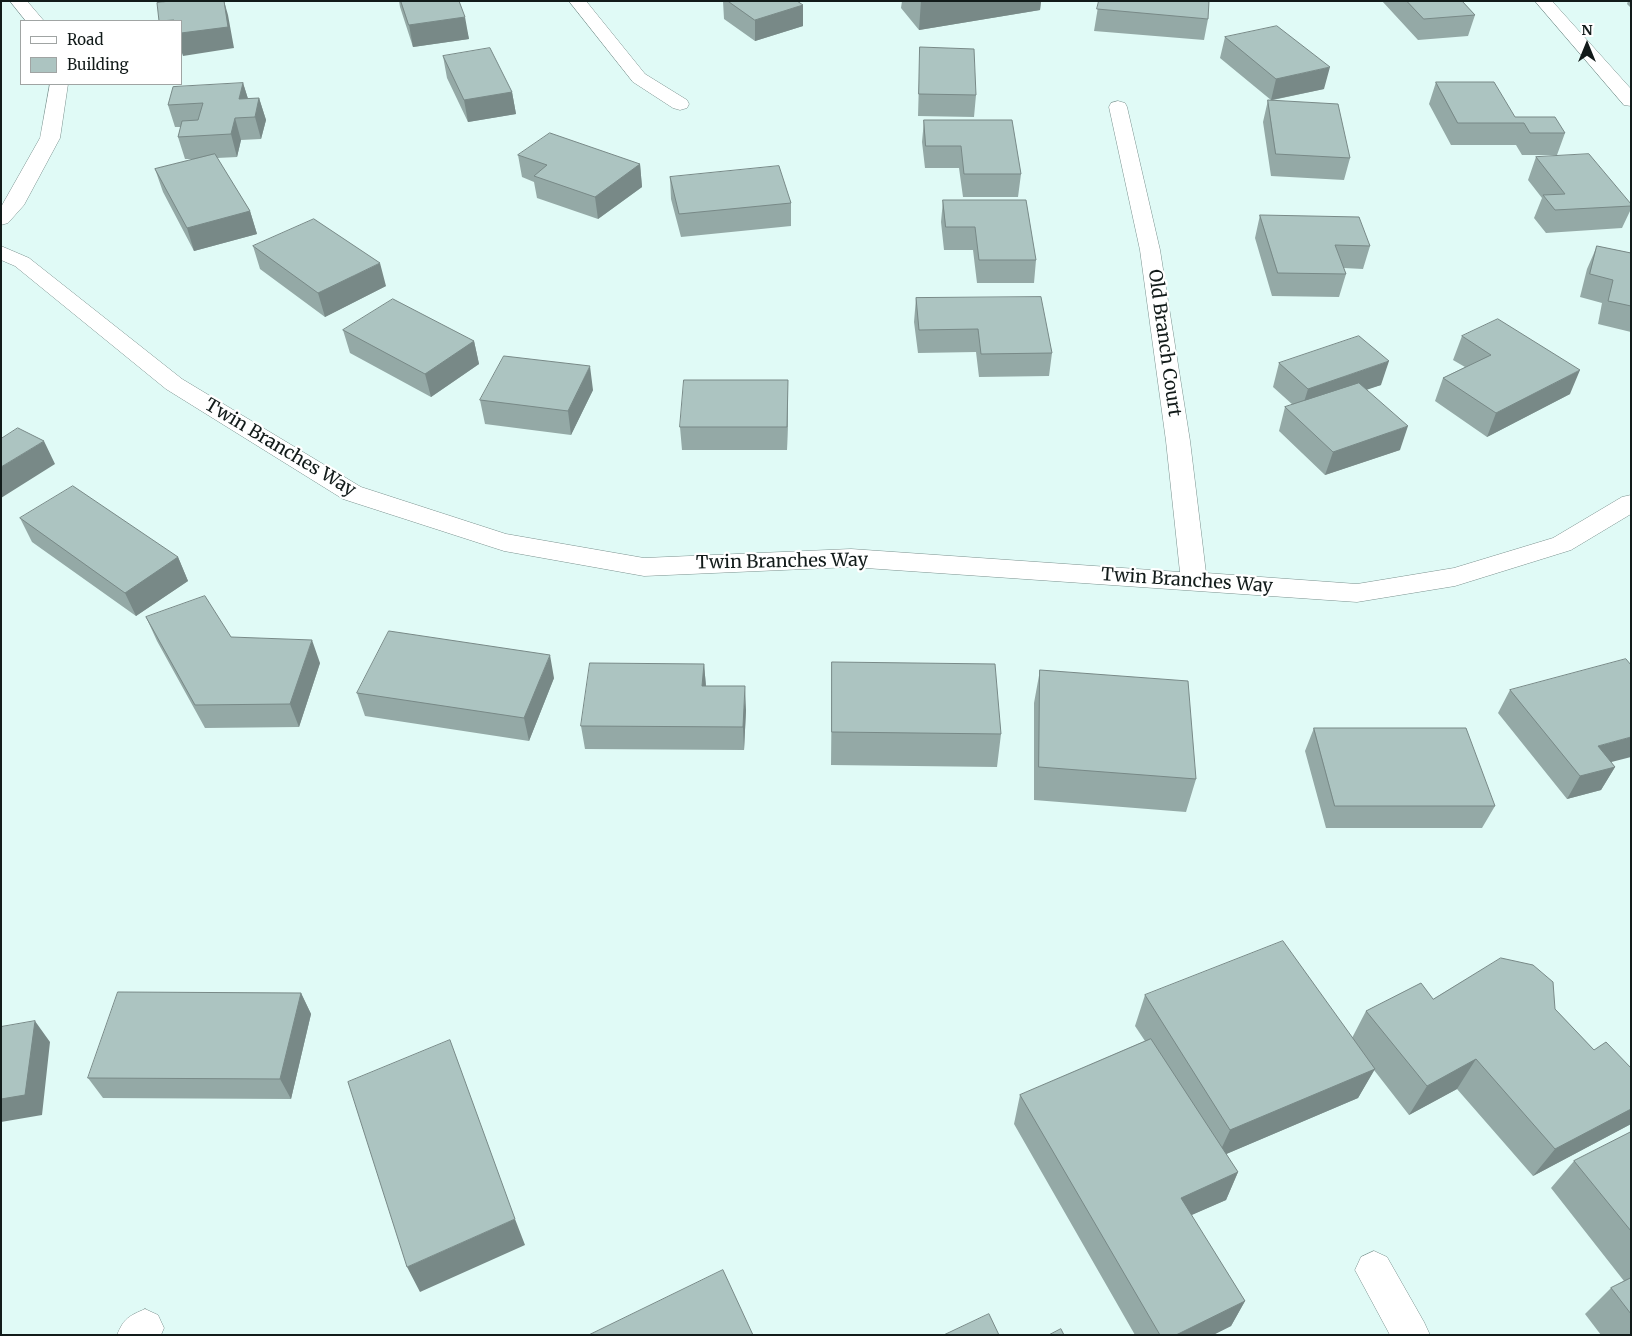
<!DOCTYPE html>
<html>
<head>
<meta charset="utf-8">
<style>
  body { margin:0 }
  #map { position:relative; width:1632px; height:1336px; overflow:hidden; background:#e0faf6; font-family:Merriweather,serif }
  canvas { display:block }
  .frame { position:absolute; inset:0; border:2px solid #121b1a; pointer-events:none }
  .legend { position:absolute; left:20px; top:20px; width:162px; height:65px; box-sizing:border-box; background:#fff; border:1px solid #a0a4a3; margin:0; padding:6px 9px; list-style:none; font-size:15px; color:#121b1a }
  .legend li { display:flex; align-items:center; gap:10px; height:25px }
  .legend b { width:25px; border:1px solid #a0a4a3 }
  .north { position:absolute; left:1562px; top:20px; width:50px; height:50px; -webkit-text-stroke:4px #fff; paint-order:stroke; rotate:0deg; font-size:14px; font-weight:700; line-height:20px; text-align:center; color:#121b1a }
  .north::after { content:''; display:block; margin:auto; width:18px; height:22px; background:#121b1a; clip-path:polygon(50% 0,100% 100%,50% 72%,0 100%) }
</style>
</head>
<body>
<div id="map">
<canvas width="1632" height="1336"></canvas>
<div class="frame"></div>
<ul class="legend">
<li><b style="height:6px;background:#fff"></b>Road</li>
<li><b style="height:14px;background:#acc4c1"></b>Building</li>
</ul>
<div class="north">N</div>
</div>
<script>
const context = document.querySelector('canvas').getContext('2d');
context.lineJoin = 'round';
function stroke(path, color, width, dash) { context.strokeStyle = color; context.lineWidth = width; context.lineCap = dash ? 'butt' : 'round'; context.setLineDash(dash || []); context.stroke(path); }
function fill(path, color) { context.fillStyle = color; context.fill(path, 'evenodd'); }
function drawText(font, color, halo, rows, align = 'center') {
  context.font = font + ' Merriweather,serif'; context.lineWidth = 4.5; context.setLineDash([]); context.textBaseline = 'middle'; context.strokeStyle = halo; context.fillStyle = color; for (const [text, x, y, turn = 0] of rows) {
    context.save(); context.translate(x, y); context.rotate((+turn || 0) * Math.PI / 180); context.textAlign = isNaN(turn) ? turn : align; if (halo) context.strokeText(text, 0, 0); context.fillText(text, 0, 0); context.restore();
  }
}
const minor = new Path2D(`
  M 10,1 L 27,1 L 44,21 L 26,21 Z
  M 569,1 L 586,1 L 645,74 L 687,100 L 689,104 L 687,108 L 680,110 L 673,108 L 633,82 Z
  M 1535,1 L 1552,1 L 1631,89 L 1631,106 L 1624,105 Z
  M 50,84 L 68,84 L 60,138 L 24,205 L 8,223 L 1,225 L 1,207 L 40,138 Z
  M 1118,101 L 1125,103 L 1127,107 L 1160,250 L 1190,441 L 1206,573 L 1357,584 L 1454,568 L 1553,538 L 1622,497 L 1631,495 L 1631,514 L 1571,550 L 1455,586 L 1357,602 L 851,567 L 644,576 L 504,551 L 343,499 L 166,389 L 15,266 L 1,260 L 1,246 L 29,258 L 182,379 L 361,487 L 506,534 L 644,558 L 851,549 L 1180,572 L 1166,441 L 1140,250 L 1109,107 L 1111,103 Z
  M 1374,1251 L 1387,1257 L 1424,1322 L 1430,1335 L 1390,1335 L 1355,1270 L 1361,1257 Z
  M 145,1309 L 158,1315 L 164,1328 L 161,1335 L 117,1335 C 124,1318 129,1316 145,1309 Z`);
const wall = new Path2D(`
  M 399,1 L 459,1 L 469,39 L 413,47 L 400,7 Z
  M 723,1 L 797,1 L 803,26 L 755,41 L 724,19 Z
  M 902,1 L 1041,1 L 1040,10 L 919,30 L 901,8 Z
  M 1099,1 L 1208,19 L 1204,40 L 1094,31 Z
  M 1382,1 L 1462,1 L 1475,15 L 1468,36 L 1418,40 Z
  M 1628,1 L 1631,1 L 1631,8 L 1627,4 Z
  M 1225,37 L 1324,89 L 1273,100 L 1350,158 L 1344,180 L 1271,176 L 1263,122 L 1268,100 L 1271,100 L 1220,58 Z
  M 920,47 L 976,95 L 974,117 L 918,116 Z
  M 443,56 L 512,92 L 516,114 L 468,122 L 447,78 Z
  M 1436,82 L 1515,117 L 1565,133 L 1557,155 L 1522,155 L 1516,145 L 1451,145 L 1429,104 Z
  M 243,83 L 248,99 L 259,98 L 266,120 L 261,139 L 241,140 L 237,157 L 217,158 L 250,211 L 257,234 L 194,251 L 163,192 L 155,169 L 194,159 L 185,159 L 178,137 L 181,127 L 175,127 L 168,105 Z
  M 924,120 L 1021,174 L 1018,197 L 963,197 L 959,168 L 925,168 L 922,142 Z
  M 518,155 L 640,164 L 642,187 L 598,219 L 537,198 L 534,182 L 522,177 Z
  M 1536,157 L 1631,204 L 1631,209 L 1622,228 L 1546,233 L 1534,218 L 1542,198 L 1528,180 Z
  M 670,177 L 791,203 L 791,226 L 681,237 L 671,199 Z
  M 943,200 L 1036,260 L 1034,283 L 977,283 L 973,250 L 944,250 L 941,222 Z
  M 1260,215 L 1370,246 L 1363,269 L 1344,268 L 1346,274 L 1339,297 L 1272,296 L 1255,238 Z
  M 253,246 L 386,286 L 325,317 L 260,269 Z
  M 1597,246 L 1631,253 L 1631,332 L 1598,324 L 1602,303 L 1580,297 L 1587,269 Z
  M 916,298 L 1052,353 L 1049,376 L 979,377 L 976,352 L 918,353 L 914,322 Z
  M 343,330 L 474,341 L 479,364 L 431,397 L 350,353 Z
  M 1462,336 L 1570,394 L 1487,437 L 1435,401 L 1443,378 L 1465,367 L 1453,360 Z
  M 1279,363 L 1381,385 L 1367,389 L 1400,450 L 1325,475 L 1279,431 L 1285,407 L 1293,405 L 1273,387 Z
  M 593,390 L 571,435 L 485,424 L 480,400 Z
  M 788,403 L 787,450 L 682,450 L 680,427 Z
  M 20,518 L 178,557 L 188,581 L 136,616 L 32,542 Z
  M 146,617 L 231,637 L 320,663 L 299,727 L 205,728 L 157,641 Z
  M 832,662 L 1001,734 L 997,767 L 831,765 Z
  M 704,664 L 706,686 L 746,710 L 744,750 L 585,749 L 581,726 Z
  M 1040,670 L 1196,779 L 1186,812 L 1034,800 L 1034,703 Z
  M 554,678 L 529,741 L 365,716 L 357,693 Z
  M 1510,690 L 1611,762 L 1615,767 L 1601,790 L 1567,799 L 1498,713 Z
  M 1314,728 L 1495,806 L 1482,828 L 1326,828 L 1305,751 Z
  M 301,993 L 311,1014 L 291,1099 L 103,1098 L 88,1078 Z
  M 1145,995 L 1352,1038 L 1366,1011 L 1433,999 L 1555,1009 L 1594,1050 L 1631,1068 L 1631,1124 L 1533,1176 L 1457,1089 L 1409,1115 L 1374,1070 L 1358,1098 L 1226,1154 L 1238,1172 L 1226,1200 L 1191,1215 L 1245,1301 L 1231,1326 L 1213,1335 L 1135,1335 L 1014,1124 L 1020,1095 L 1145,1041 L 1135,1026 Z
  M 1631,1132 L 1631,1335 L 1601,1335 L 1585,1314 L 1611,1288 L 1624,1281 L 1551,1188 L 1574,1161 Z`);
const shadedWall = new Path2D(`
  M 224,1 L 228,15 L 234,48 L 183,56 L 181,50 L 181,33 Z
  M 921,1 L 1041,1 L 1040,10 L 919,30 Z
  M 803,5 L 803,26 L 755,41 L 755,20 Z
  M 465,17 L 469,39 L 413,47 L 409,25 Z
  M 1330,67 L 1324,89 L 1271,100 L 1276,79 Z
  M 243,83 L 250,105 L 239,99 Z
  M 512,92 L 516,114 L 468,122 L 464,100 Z
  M 259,98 L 266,120 L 261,139 L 255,117 Z
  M 235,118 L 241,140 L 237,157 L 231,134 Z
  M 640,164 L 642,187 L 598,219 L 595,197 Z
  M 250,211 L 257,234 L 194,251 L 187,228 Z
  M 380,263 L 386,286 L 325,317 L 318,293 Z
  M 474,341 L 479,364 L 431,397 L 425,374 Z
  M 1389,361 L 1381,385 L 1301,412 L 1308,389 Z
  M 590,366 L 593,390 L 571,435 L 568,411 Z
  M 1580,370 L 1570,394 L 1487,437 L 1496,413 Z
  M 788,380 L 788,403 L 787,450 L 787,427 Z
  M 1408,426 L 1400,450 L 1325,475 L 1333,452 Z
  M 44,441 L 55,464 L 1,498 L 1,467 Z
  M 178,557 L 188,581 L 136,616 L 125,593 Z
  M 312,640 L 320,663 L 299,727 L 290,704 Z
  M 550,655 L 554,678 L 529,741 L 524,718 Z
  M 704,664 L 706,687 L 702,686 Z
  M 745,686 L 746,710 L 744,750 L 743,727 Z
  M 1631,737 L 1631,757 L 1584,769 L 1598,746 Z
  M 1615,767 L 1601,790 L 1567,799 L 1580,776 Z
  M 301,993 L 311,1014 L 291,1099 L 280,1079 Z
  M 35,1021 L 50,1042 L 42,1115 L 1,1122 L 1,1099 Z
  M 1476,1059 L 1457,1089 L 1409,1115 L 1427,1086 Z
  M 1375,1069 L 1358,1098 L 1217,1158 L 1230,1130 Z
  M 1631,1109 L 1631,1124 L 1533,1176 L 1555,1149 Z
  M 1238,1172 L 1226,1200 L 1169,1225 L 1181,1198 Z
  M 515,1219 L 525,1245 L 420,1292 L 407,1267 Z
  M 1245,1301 L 1231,1326 L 1213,1335 L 1176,1335 Z`);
const building = new Path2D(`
  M 170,1 L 224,1 L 228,27 L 181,33 L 181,21 L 174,21 L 174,20 L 159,21 L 157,3 Z
  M 401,1 L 459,1 L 465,17 L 409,25 Z
  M 728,1 L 797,1 L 803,5 L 755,20 Z
  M 1099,1 L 1209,1 L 1208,19 L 1097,9 Z
  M 1407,1 L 1462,1 L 1475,15 L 1424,19 Z
  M 1277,26 L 1330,67 L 1276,79 L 1225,37 Z
  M 920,47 L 974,49 L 976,95 L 919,94 Z
  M 490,48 L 512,92 L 464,100 L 443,56 Z
  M 1436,82 L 1494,82 L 1515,117 L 1555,117 L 1565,133 L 1530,133 L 1524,123 L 1458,123 Z
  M 243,83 L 239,99 L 259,98 L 255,117 L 235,118 L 231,134 L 178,137 L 182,121 L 198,120 L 203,103 L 168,105 L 173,87 Z
  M 1268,100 L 1338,104 L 1350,158 L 1276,154 Z
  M 924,120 L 1012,120 L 1021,174 L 964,174 L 961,146 L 926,146 Z
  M 550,133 L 640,164 L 595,197 L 534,176 L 547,165 L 518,155 Z
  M 215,154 L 250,211 L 187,228 L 155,169 Z
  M 1589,154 L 1631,204 L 1631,206 L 1555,210 L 1543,195 L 1565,194 L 1536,157 Z
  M 779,166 L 791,203 L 679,214 L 670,177 Z
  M 943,200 L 1026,200 L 1036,260 L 979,260 L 975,227 L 946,227 Z
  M 1260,215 L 1359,217 L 1370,246 L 1335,245 L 1346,274 L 1278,273 Z
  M 314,219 L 380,263 L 318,293 L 253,246 Z
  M 1597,246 L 1631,253 L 1631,306 L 1608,301 L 1613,280 L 1590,274 Z
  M 1041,297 L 1052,353 L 981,354 L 978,329 L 919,330 L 916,298 Z
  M 393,299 L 474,341 L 425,374 L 343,330 Z
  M 1498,319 L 1580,370 L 1496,413 L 1443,378 L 1491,355 L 1462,336 Z
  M 1359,336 L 1389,361 L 1308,389 L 1279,363 Z
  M 504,356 L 590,366 L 568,411 L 480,400 Z
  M 684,380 L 788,380 L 787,427 L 680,427 Z
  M 1359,383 L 1408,426 L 1333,452 L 1285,407 Z
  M 18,428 L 44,441 L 1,467 L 1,439 Z
  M 73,486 L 178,557 L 125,593 L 20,518 Z
  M 205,596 L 231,637 L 312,640 L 290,704 L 195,705 L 146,617 Z
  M 389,631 L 550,655 L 524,718 L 357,693 Z
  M 1626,659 L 1631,665 L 1631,737 L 1598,746 L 1615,767 L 1580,776 L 1510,690 Z
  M 832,662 L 995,664 L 1001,734 L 832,732 Z
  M 590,663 L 704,664 L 702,686 L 745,686 L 743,727 L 581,726 Z
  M 1040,670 L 1188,681 L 1196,779 L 1039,767 Z
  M 1314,728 L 1466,728 L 1495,806 L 1335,806 Z
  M 1283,941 L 1375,1069 L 1230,1130 L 1145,995 Z
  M 1501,958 L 1533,965 L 1553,982 L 1555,1009 L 1594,1050 L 1606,1042 L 1631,1068 L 1631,1109 L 1555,1149 L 1476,1059 L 1427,1086 L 1366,1011 L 1421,983 L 1433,999 Z
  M 118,992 L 301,993 L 280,1079 L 88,1078 Z
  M 35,1021 L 25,1095 L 1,1099 L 1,1027 Z
  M 1151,1039 L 1238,1172 L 1181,1198 L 1245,1301 L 1176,1335 L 1160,1335 L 1020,1095 Z
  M 450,1040 L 515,1219 L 407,1267 L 348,1082 Z
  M 1631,1132 L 1631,1231 L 1574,1161 Z
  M 723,1270 L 753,1335 L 589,1335 Z
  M 1631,1278 L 1631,1314 L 1611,1288 Z
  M 989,1314 L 999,1335 L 944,1335 Z
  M 1061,1329 L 1064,1335 L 1049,1335 Z`);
const streetNames = [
  ["Old Branch Court",1164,343,82],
  ["Twin Branches Way",280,448,31],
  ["Twin Branches Way",782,562,-1],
  ["Twin Branches Way",1187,581,4]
];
stroke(minor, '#7b928f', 1);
fill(minor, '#fff');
fill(wall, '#94a9a6');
fill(shadedWall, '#788987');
fill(building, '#acc4c1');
stroke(building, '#788987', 1);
drawText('18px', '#121b1a', '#fff', streetNames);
</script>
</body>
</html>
